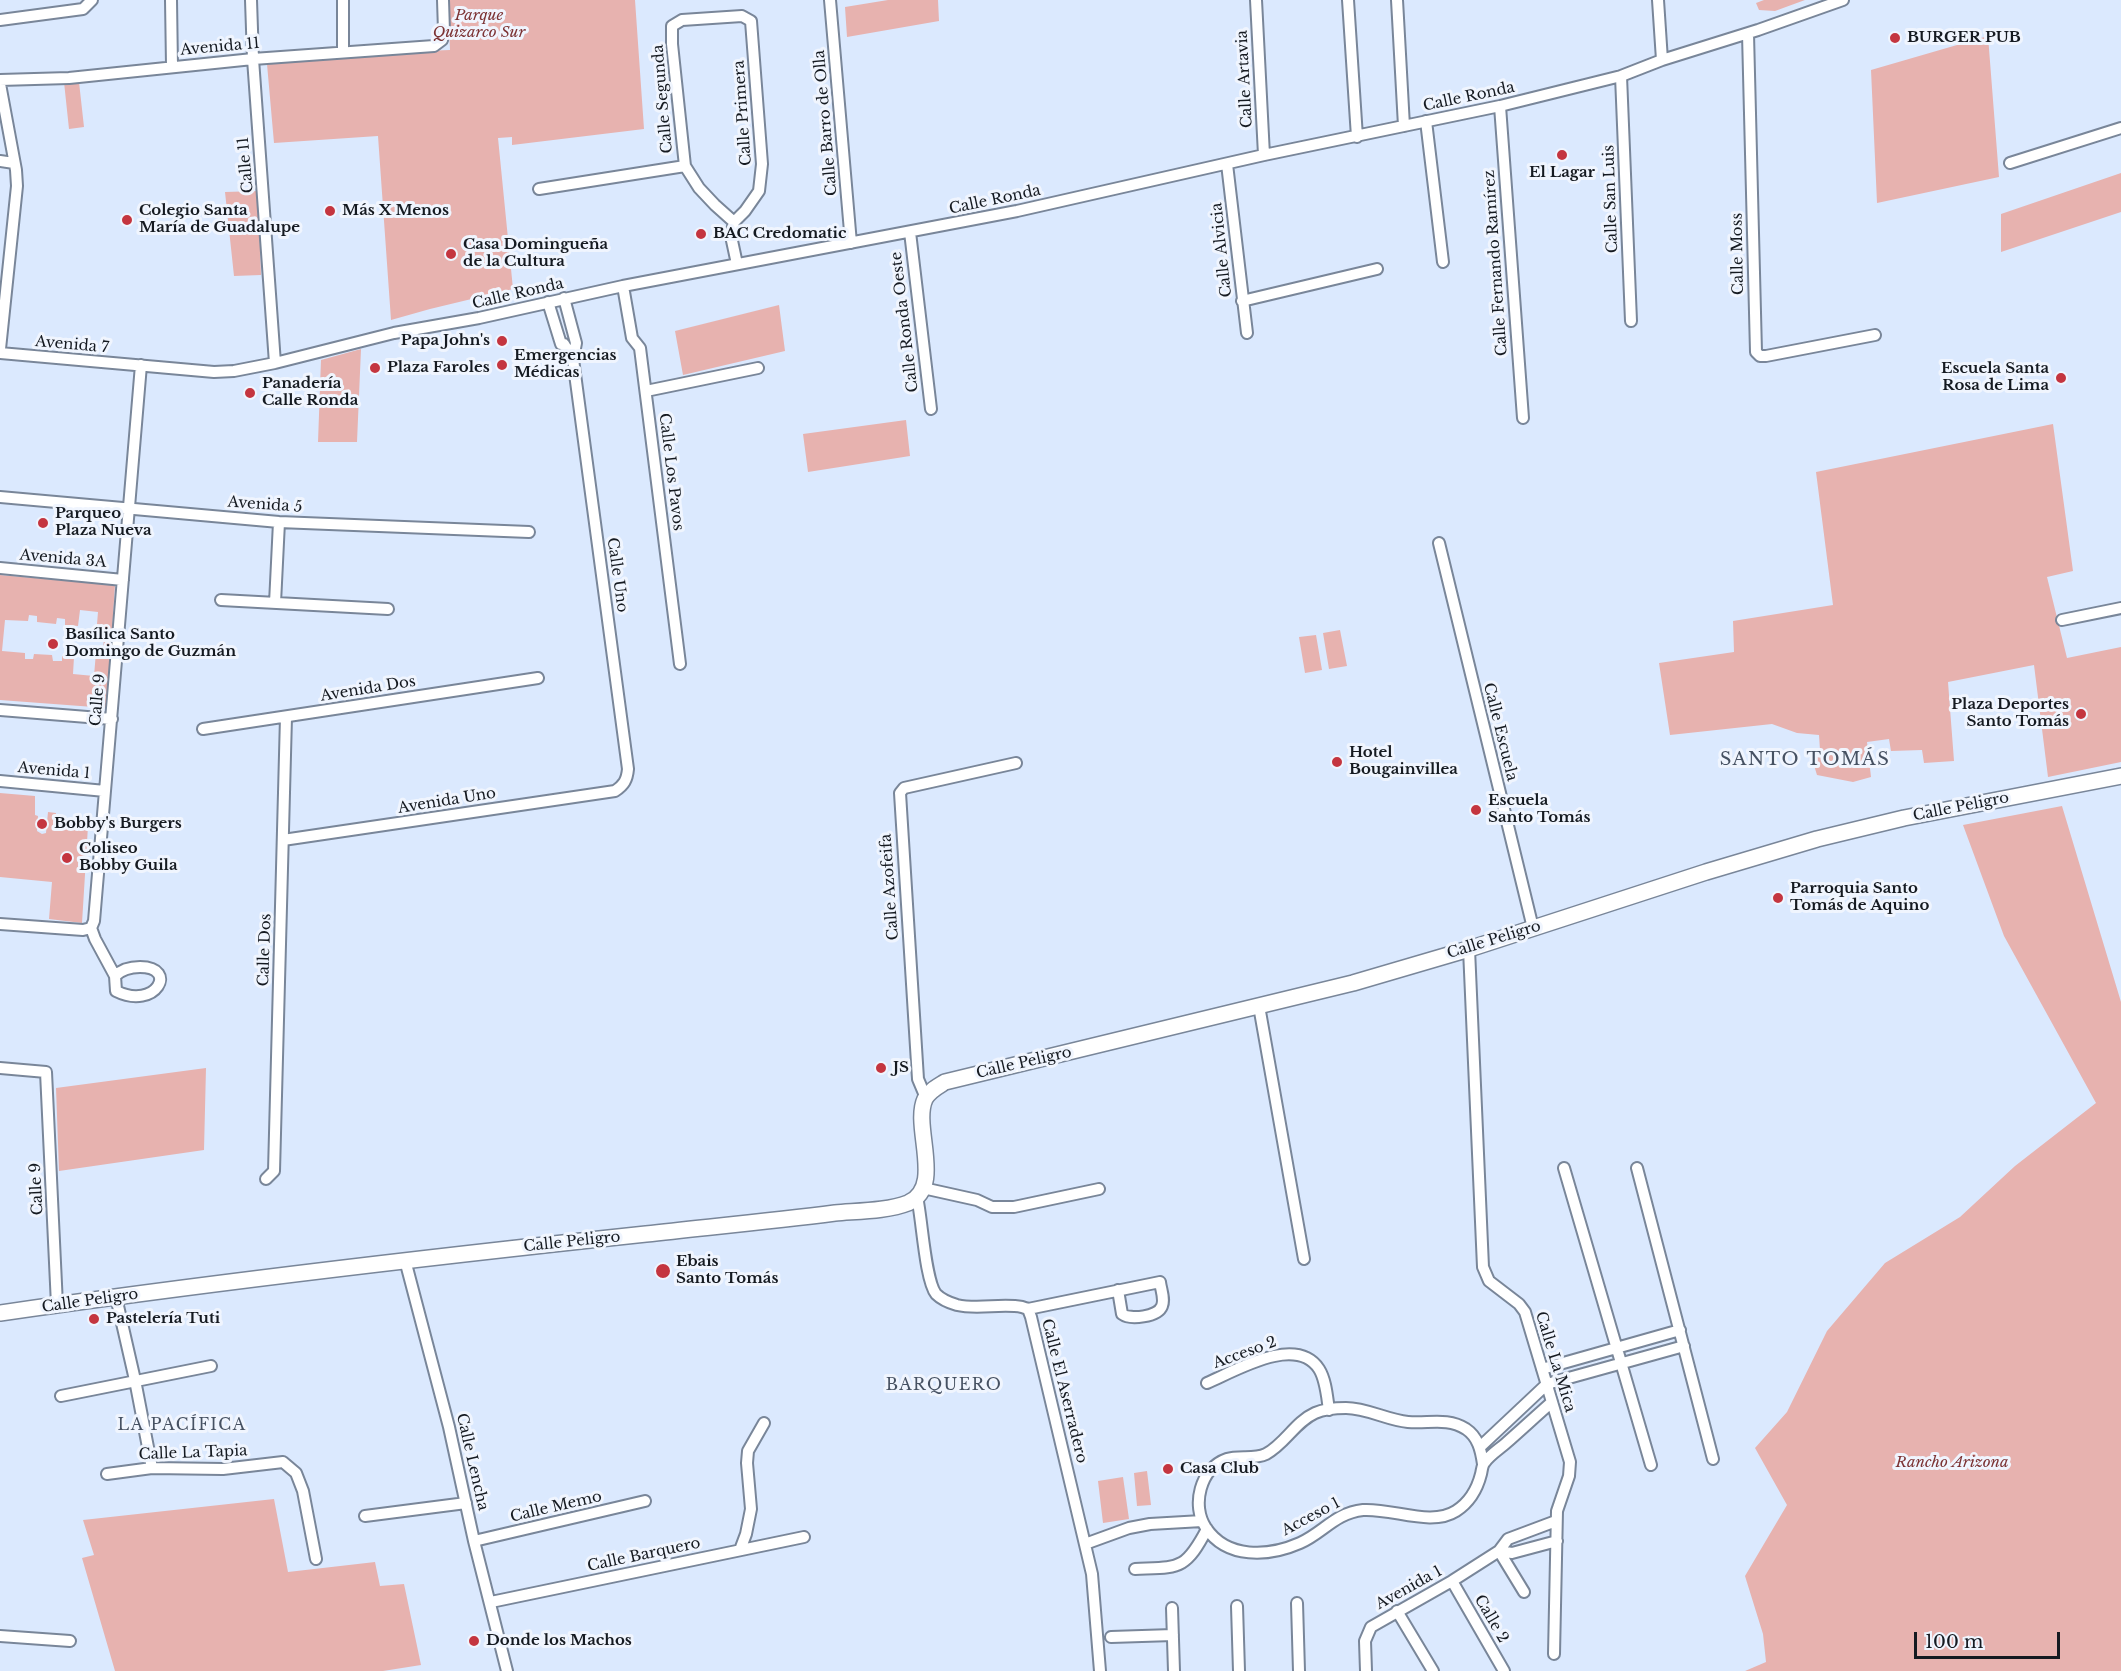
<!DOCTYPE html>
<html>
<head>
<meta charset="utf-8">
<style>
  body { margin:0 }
  #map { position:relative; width:2121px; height:1671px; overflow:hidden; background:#dbe9fe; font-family:"Libre Baskerville",serif }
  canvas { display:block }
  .scale { position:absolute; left:1914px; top:1632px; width:146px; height:27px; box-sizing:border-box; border:3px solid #151a21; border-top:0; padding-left:8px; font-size:18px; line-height:21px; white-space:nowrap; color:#151a21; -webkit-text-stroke:4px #f0f5fe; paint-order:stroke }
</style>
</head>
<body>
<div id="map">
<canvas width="2121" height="1671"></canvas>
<div class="scale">100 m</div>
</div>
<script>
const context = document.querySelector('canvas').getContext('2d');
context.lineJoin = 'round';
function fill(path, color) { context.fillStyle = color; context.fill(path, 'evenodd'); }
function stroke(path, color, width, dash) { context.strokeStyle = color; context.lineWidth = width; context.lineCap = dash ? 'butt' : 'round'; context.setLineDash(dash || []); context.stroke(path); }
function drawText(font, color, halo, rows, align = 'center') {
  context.font = font + ' "Libre Baskerville",serif'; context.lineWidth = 6; context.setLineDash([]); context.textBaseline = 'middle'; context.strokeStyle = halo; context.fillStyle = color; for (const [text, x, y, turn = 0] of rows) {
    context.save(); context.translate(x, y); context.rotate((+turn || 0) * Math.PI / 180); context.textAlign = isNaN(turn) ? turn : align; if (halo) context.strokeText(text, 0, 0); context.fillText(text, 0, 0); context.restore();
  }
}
const green = new Path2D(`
  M 448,0 L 635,0 L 644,129 L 512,145 L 512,137 L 498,138 L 513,289 L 430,309 L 391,320 L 378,136 L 274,143 L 267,64 L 273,57 L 450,50 Z
  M 888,0 L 938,0 L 939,21 L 847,37 L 845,7 Z
  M 1764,0 L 1805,0 L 1775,11 L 1759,10 L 1756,3 Z
  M 1988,36 L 1999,177 L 1877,203 L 1871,70 Z
  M 64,82 L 79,82 L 84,127 L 69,129 Z
  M 2121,173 L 2121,212 L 2001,252 L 2001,214 Z
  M 258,191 L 261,275 L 234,276 L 225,192 Z
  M 779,305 L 785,351 L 683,375 L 675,331 Z
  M 361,349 L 357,442 L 318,442 L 321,360 Z
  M 906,420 L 910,456 L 808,472 L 803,434 Z
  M 2053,424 L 2073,571 L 2047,577 L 2067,658 L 2121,647 L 2121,762 L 2048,777 L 2034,665 L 1948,682 L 1954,761 L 1924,763 L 1922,750 L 1891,751 L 1889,739 L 1867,742 L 1871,777 L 1853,782 L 1817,775 L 1812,759 L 1813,752 L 1820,750 L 1819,735 L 1797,733 L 1772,724 L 1670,735 L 1659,663 L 1734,652 L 1733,621 L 1833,605 L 1816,472 Z
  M 0,575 L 115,585 L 107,708 L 0,700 ZM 80,610 L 98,612 L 96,636 L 104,637 L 103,652 L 96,652 L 94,676 L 73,674 L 74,657 L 62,656 L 62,661 L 53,661 L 52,655 L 34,654 L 33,659 L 25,659 L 25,653 L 2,651 L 5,620 L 28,621 L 29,615 L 37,616 L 37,622 L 56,624 L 57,618 L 65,619 L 65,625 L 78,626 Z
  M 1340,630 L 1347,666 L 1329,669 L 1323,633 Z
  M 1316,635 L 1322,670 L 1305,673 L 1299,637 Z
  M 0,793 L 35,796 L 35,815 L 38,816 L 37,831 L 42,834 L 46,833 L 48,812 L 56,813 L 55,822 L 88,826 L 82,923 L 49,919 L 52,882 L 0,877 Z
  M 2062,806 L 2121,1002 L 2121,1671 L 1745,1671 L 1766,1662 L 1763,1634 L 1745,1576 L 1787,1505 L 1755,1448 L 1787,1412 L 1827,1331 L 1885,1263 L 1960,1217 L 2015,1166 L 2096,1103 L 2004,936 L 1963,825 Z
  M 206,1068 L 204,1150 L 59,1171 L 56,1088 Z
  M 1147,1471 L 1151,1505 L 1137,1506 L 1134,1473 Z
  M 1123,1477 L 1129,1519 L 1103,1523 L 1098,1481 Z
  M 274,1499 L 288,1572 L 375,1562 L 380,1586 L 404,1584 L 421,1665 L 383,1671 L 115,1671 L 82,1558 L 94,1555 L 83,1520 Z`);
const minor = new Path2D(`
  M 171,0 L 172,66
  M 251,0 L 253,59 L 275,363
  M 343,0 L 343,51
  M 830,0 L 851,243
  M 1256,0 L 1264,155
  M 1348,0 L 1357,137
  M 1397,0 L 1404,126
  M 1658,0 L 1662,60
  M 0,20 L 83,9 L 92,0
  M 1748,34 L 1756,352 L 1760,356 L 1766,356 L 1875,335
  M 1621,76 L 1631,321
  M 0,80 L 69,78 L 253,59 L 434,46 L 442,40 L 444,31 L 443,0
  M 0,84 L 16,170 L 17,186 L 0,349
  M 1500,106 L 1523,418
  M 1426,121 L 1443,262
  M 0,161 L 14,163
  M 2010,163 L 2121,128
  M 1227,164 L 1247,333
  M 539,189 L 685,166
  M 734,222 L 715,205 L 699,188 L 685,166 L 672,44 L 672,26 L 682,20 L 742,16 L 751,21 L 762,164 L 759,191 L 745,211 L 734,222 L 731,236 L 737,264
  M 910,232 L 931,409
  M 623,286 L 632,338 L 640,348 L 680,664
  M 1242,301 L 1377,269
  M 548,302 L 561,344 L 564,344 L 573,359
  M 0,353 L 214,372 L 234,371 L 275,363 L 394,333 L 479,318 L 623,286 L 1017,211 L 1264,155 L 1500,106 L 1621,76 L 1662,60 L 1758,30 L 1843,0
  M 646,391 L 758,368
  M 0,497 L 279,522 L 529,532
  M 1439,543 L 1533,928
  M 0,568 L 123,580
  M 221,600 L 388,609
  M 275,603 L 279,522
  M 2062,620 L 2121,608
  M 0,710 L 112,719
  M 203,729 L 538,678
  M 0,781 L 105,791
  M 283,840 L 615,791 C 624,785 627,780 628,769 L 573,359 L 576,343 L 564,298
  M 0,924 L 83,930 L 91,928
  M 91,928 L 94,921 L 141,365
  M 91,928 L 95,939 L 115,976 L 116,991 C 156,1011 179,967 140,967 C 130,967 122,969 115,976
  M 1469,949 L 1483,1267 L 1489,1281 L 1519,1304 L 1525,1312 L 1570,1462 L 1569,1476 L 1557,1511 L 1554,1654
  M 1259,1006 L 1304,1259
  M 0,1068 L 46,1072 L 57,1305
  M 926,1098 L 918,1079 L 900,793 L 904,788 L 1016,763
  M 1564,1168 L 1651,1465
  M 1637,1168 L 1713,1459
  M 266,1179 L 274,1171 L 286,717
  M 923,1188 L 977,1200 L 992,1207 L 1014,1207 L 1099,1189
  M 917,1197 C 922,1218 925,1280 936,1294 C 941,1299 950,1303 957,1305 C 978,1310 1001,1303 1022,1307 L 1028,1309 L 1031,1317 L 1092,1574 L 1100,1671
  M 405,1260 L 449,1427 L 474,1541 L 507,1671
  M 116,1297 L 135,1380 L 152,1468
  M 1028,1309 L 1160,1282 C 1161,1290 1165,1299 1162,1306 C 1158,1317 1130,1320 1122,1314 L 1118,1290
  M 1542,1369 L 1680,1330
  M 1207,1383 C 1235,1371 1296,1334 1319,1369 C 1326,1380 1327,1397 1329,1410
  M 61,1396 L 211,1366
  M 1480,1447 L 1547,1384 L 1684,1346
  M 1483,1464 C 1481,1450 1478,1437 1466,1429 C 1447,1417 1428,1424 1408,1422 C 1387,1420 1367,1408 1346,1408 C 1336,1408 1324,1409 1315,1413 C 1295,1422 1285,1444 1266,1454 C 1254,1460 1239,1455 1227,1459 C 1200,1468 1191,1506 1206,1528 C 1227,1559 1268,1557 1300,1543 C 1323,1533 1335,1513 1363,1510 C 1393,1508 1431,1527 1456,1511 C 1470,1502 1477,1490 1481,1474 C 1482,1470 1482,1465 1485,1462 C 1490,1455 1498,1450 1505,1444 C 1521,1430 1536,1416 1552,1402
  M 107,1474 L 152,1468 L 223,1469 L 283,1462 L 296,1473 L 303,1491 L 316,1559
  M 365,1516 L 466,1503
  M 474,1541 L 645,1501
  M 1085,1544 L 1129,1528 L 1150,1524 L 1202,1521
  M 740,1550 L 746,1534 L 751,1509 L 747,1463 L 748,1451 L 764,1423
  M 1499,1551 L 1512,1553 L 1557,1541
  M 1499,1551 L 1524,1592
  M 1135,1569 C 1179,1567 1185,1571 1207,1529
  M 1452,1581 L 1504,1671
  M 491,1602 L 804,1537
  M 1297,1603 L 1299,1671
  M 1237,1606 L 1239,1671
  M 1172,1608 L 1174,1671
  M 1397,1611 L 1433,1671
  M 0,1636 L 70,1641
  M 1111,1637 L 1173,1635
  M 1366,1671 L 1365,1641 L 1371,1627 L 1452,1581 L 1499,1551 L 1508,1539 L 1556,1521`);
const secondary = new Path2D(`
  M 0,1313 C 215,1282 430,1257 646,1234 C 709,1227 772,1221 835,1213 C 857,1211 888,1211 908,1203 C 945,1187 912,1127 925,1099 C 929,1091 937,1087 945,1082 L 1353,983 L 1469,949 L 1706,872 L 1817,839 L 1904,818 L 2121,776`);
const markers = [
  [1895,38,6,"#c4353f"],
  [1562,155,6,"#c4353f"],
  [330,211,6,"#c4353f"],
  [127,220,6,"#c4353f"],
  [701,234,6,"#c4353f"],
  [451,254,6,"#c4353f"],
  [502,341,6,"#c4353f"],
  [502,365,6,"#c4353f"],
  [375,368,6,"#c4353f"],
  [2061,378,6,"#c4353f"],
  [250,393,6,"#c4353f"],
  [43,523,6,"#c4353f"],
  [53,644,6,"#c4353f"],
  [2081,714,6,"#c4353f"],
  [1337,762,6,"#c4353f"],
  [1476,810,6,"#c4353f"],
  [42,824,6,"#c4353f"],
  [67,858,6,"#c4353f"],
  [1778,898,6,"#c4353f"],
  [881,1068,6,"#c4353f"],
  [663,1271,8,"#c4353f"],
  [94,1319,6,"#c4353f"],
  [1168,1469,6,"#c4353f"],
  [474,1641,6,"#c4353f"]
];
const parkNames = [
  ["Parque",479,16],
  ["Quizarco Sur",479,33],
  ["Rancho Arizona",1952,1463]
];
const poiNames = [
  ["BURGER PUB",1907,38],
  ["El Lagar",1562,173,"center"],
  ["Colegio Santa",139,211],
  ["María de Guadalupe",139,228],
  ["Más X Menos",342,211],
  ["BAC Credomatic",713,234],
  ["Casa Domingueña",463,245],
  ["de la Cultura",463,262],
  ["Papa John's",490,341,"right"],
  ["Emergencias",514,356],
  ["Médicas",514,373],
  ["Plaza Faroles",387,368],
  ["Escuela Santa",2049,369,"right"],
  ["Rosa de Lima",2049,386,"right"],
  ["Panadería",262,384],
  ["Calle Ronda",262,401],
  ["Parqueo",55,514],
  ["Plaza Nueva",55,531],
  ["Basílica Santo",65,635],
  ["Domingo de Guzmán",65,652],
  ["Plaza Deportes",2069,705,"right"],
  ["Santo Tomás",2069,722,"right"],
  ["Hotel",1349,753],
  ["Bougainvillea",1349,770],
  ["Escuela",1488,801],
  ["Santo Tomás",1488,818],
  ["Bobby's Burgers",54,824],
  ["Coliseo",79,849],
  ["Bobby Guila",79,866],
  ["Parroquia Santo",1790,889],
  ["Tomás de Aquino",1790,906],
  ["JS",893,1068],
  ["Ebais",676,1262],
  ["Santo Tomás",676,1279],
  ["Pastelería Tuti",106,1319],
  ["Casa Club",1180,1469],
  ["Donde los Machos",486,1641]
];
const streetNames = [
  ["Avenida 11",220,47,-5],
  ["Calle Artavia",1245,79,-93],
  ["Calle Ronda",1469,97,-12],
  ["Calle Segunda",663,99,-95],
  ["Calle Primera",743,113,-94],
  ["Calle Barro de Olla",826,123,-95],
  ["Calle 11",246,165,-95],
  ["Calle San Luis",1611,199,-92],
  ["Calle Ronda",995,200,-12],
  ["Calle Alvicia",1222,250,-96],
  ["Calle Moss",1738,254,-91],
  ["Calle Fernando Ramírez",1496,263,-94],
  ["Calle Ronda",518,294,-13],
  ["Calle Ronda Oeste",905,322,-97],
  ["Avenida 7",72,345,5],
  ["Calle Los Pavos",671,472,83],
  ["Avenida 5",265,505,4],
  ["Avenida 3A",63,559,5],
  ["Calle Uno",617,575,82],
  ["Avenida Dos",368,689,-9],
  ["Calle 9",98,700,-85],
  ["Calle Escuela",1500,732,76],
  ["Avenida 1",54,771,5],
  ["Avenida Uno",447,801,-9],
  ["Calle Peligro",1961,807,-11],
  ["Calle Azofeifa",890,887,-94],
  ["Calle Peligro",1494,940,-17],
  ["Calle Dos",265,950,-88],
  ["Calle Peligro",1024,1063,-13],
  ["Calle 9",37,1189,-93],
  ["Calle Peligro",572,1242,-6],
  ["Calle Peligro",90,1301,-8],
  ["Acceso 2",1245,1353,-20],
  ["Calle La Mica",1555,1362,73],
  ["Calle El Aserradero",1064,1391,76],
  ["Calle La Tapia",193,1453,-2],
  ["Calle Lencha",472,1462,77],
  ["Calle Memo",556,1507,-13],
  ["Acceso 1",1311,1517,-28],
  ["Calle Barquero",644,1555,-12],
  ["Avenida 1",1409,1588,-29],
  ["Calle 2",1491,1619,60]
];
const neighbourhoodNames = [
  ["BARQUERO",944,1385],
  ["LA PACÍFICA",182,1425]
];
const quarterNames = [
  ["SANTO TOMÁS",1805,760]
];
fill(green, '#e7b2af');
stroke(minor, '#798699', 14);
stroke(secondary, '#798699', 18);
stroke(minor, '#fff', 10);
stroke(secondary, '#fff', 15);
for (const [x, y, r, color] of markers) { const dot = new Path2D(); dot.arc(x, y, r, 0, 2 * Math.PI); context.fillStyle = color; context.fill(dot); stroke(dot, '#f0f5fe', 2); }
drawText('italic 15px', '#7c3334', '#f0f5fe', parkNames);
drawText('bold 15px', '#151a21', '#f0f5fe', poiNames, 'left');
drawText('15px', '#151a21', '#f0f5fe', streetNames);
context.letterSpacing = '1.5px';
drawText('16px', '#465162', '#f0f5fe', neighbourhoodNames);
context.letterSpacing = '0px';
context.letterSpacing = '1.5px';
drawText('18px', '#465162', '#f0f5fe', quarterNames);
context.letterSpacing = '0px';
</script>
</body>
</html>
